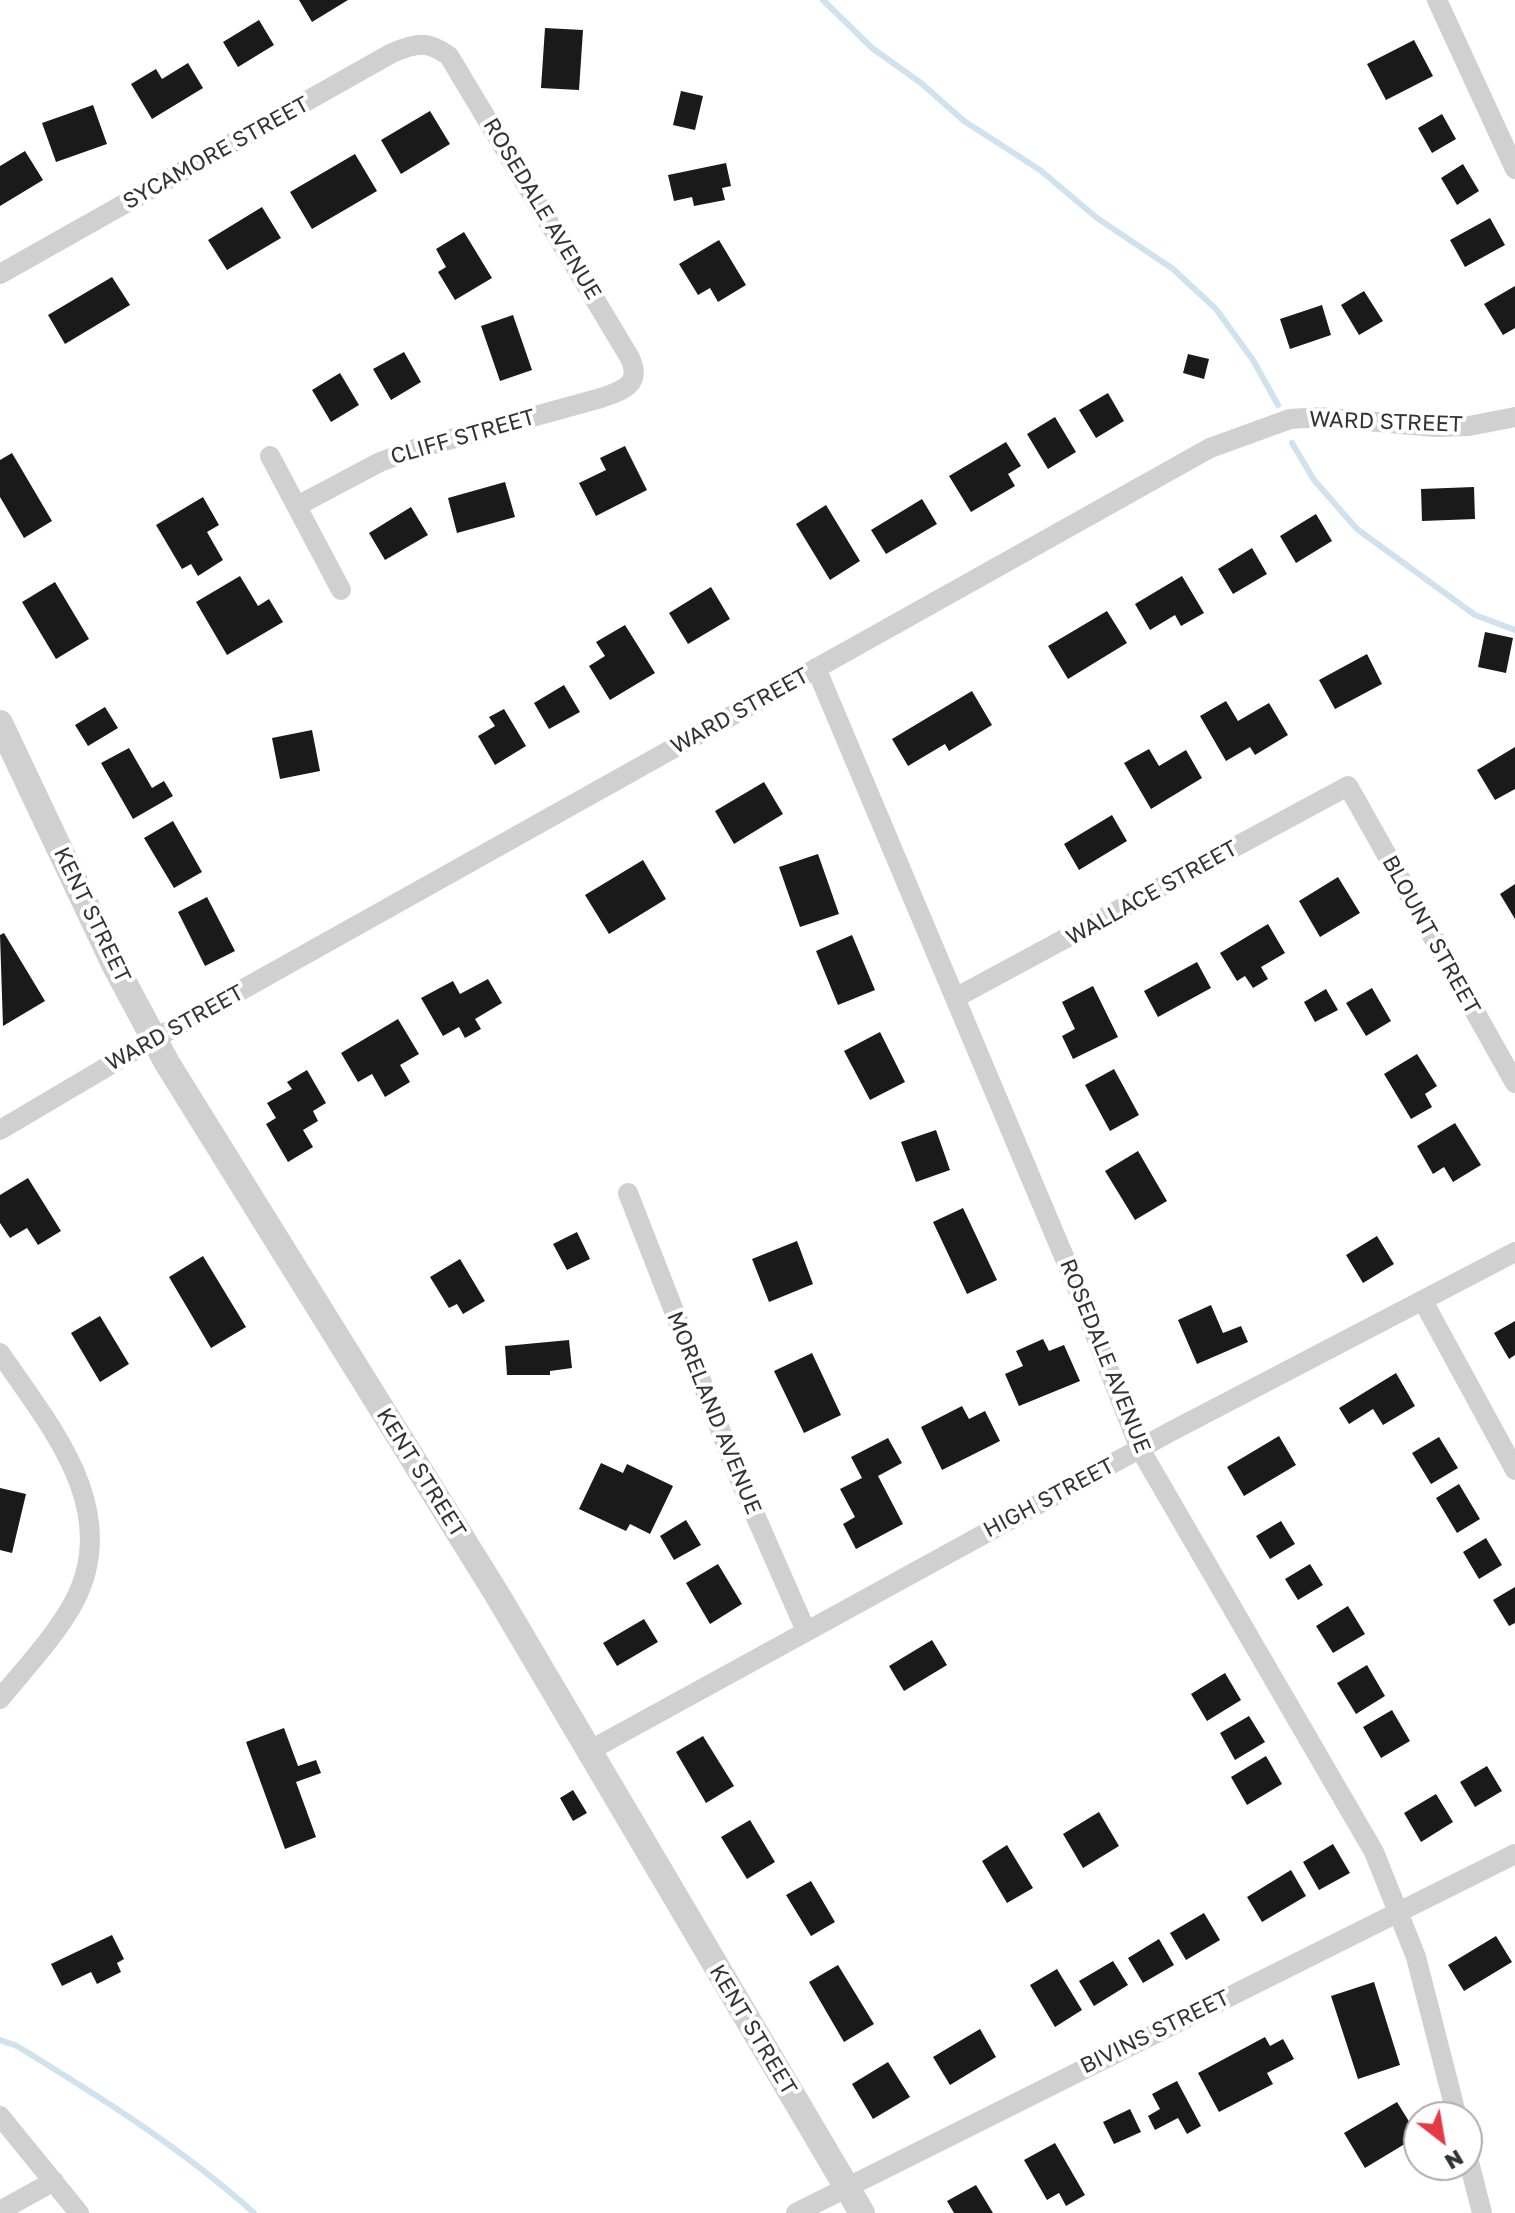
<!DOCTYPE html>
<html>
<head>
<meta charset="utf-8">
<style>
  body { margin:0 }
  #map { position:relative; width:1515px; height:2213px; overflow:hidden; background:#fff; font-family:"Golos Text",sans-serif }
  canvas { display:block }
  .north { position:absolute; left:1403px; top:2101px; width:80px; height:80px; box-sizing:border-box; background:#fff; border:2px solid #adadad; border-radius:50%; rotate:149deg; font-size:22px; font-weight:700; line-height:32px; text-align:center; color:#333 }
  .north::after { content:''; display:block; margin:auto; width:28px; height:36px; background:#e63946; clip-path:polygon(50% 0,100% 100%,50% 72%,0 100%) }
</style>
</head>
<body>
<div id="map">
<canvas width="1515" height="2213"></canvas>
<div class="north">N</div>
</div>
<script>
const context = document.querySelector('canvas').getContext('2d');
context.lineJoin = 'round';
function stroke(path, color, width, dash) { context.strokeStyle = color; context.lineWidth = width; context.lineCap = dash ? 'butt' : 'round'; context.setLineDash(dash || []); context.stroke(path); }
function fill(path, color) { context.fillStyle = color; context.fill(path, 'evenodd'); }
function drawText(font, color, halo, rows, align = 'center') {
  context.font = font + ' "Golos Text",sans-serif'; context.lineWidth = 8; context.setLineDash([]); context.textBaseline = 'middle'; context.strokeStyle = halo; context.fillStyle = color; for (const [text, x, y, turn = 0] of rows) {
    context.save(); context.translate(x, y); context.rotate((+turn || 0) * Math.PI / 180); context.textAlign = isNaN(turn) ? turn : align; if (halo) context.strokeText(text, 0, 0); context.fillText(text, 0, 0); context.restore();
  }
}
const stream = new Path2D(`
  M 823,0 L 872,48 L 921,83 L 964,121 L 1040,170 L 1097,218 L 1173,269 L 1216,309 L 1253,360 L 1278,405
  M 1292,443 L 1314,480 L 1357,529 L 1475,615 L 1515,630
  M 0,2040 L 17,2046 C 100,2097 182,2148 254,2213`);
const building = new Path2D(`
  M 299,0 L 348,0 L 312,22 Z
  M 259,20 L 274,45 L 238,67 L 223,42 Z
  M 545,28 L 583,30 L 579,90 L 541,88 Z
  M 1414,40 L 1433,76 L 1386,100 L 1367,64 Z
  M 188,63 L 203,88 L 152,119 L 131,84 L 156,69 L 162,79 Z
  M 681,91 L 703,96 L 695,130 L 673,125 Z
  M 93,105 L 107,144 L 56,162 L 42,123 Z
  M 430,111 L 450,144 L 401,174 L 381,140 Z
  M 1442,114 L 1456,139 L 1432,153 L 1418,128 Z
  M 25,151 L 43,180 L 0,206 L 0,166 Z
  M 355,154 L 377,191 L 312,229 L 290,192 Z
  M 726,163 L 731,186 L 722,188 L 725,200 L 694,206 L 692,197 L 674,201 L 668,175 Z
  M 1463,164 L 1479,191 L 1457,205 L 1441,178 Z
  M 262,207 L 281,238 L 227,270 L 208,240 Z
  M 1490,218 L 1505,245 L 1465,267 L 1450,240 Z
  M 464,232 L 492,278 L 455,300 L 438,272 L 446,267 L 436,249 Z
  M 719,240 L 746,285 L 718,302 L 710,288 L 698,295 L 679,264 Z
  M 112,277 L 130,305 L 65,344 L 48,315 Z
  M 1515,286 L 1515,328 L 1503,335 L 1484,304 Z
  M 1364,291 L 1383,321 L 1359,335 L 1341,305 Z
  M 1322,305 L 1331,335 L 1290,349 L 1280,319 Z
  M 513,315 L 532,370 L 500,381 L 481,326 Z
  M 404,352 L 421,382 L 391,400 L 373,369 Z
  M 1188,354 L 1209,359 L 1204,379 L 1183,373 Z
  M 340,373 L 359,405 L 331,422 L 312,390 Z
  M 1108,393 L 1124,421 L 1096,438 L 1079,410 Z
  M 1055,417 L 1076,452 L 1048,469 L 1027,434 Z
  M 1006,442 L 1021,466 L 1008,474 L 1015,486 L 971,512 L 949,476 Z
  M 625,446 L 647,490 L 596,516 L 579,483 L 606,470 L 600,458 Z
  M 12,453 L 52,521 L 24,538 L 0,497 L 0,460 Z
  M 505,482 L 515,517 L 457,533 L 448,498 Z
  M 1474,487 L 1475,519 L 1422,521 L 1421,489 Z
  M 203,497 L 219,525 L 207,532 L 223,560 L 198,576 L 191,564 L 182,569 L 156,525 Z
  M 922,499 L 937,524 L 886,554 L 871,530 Z
  M 826,505 L 860,561 L 830,580 L 796,524 Z
  M 411,507 L 428,535 L 385,560 L 369,533 Z
  M 1316,514 L 1332,541 L 1296,563 L 1280,536 Z
  M 1252,548 L 1267,574 L 1233,594 L 1218,569 Z
  M 240,576 L 258,606 L 269,599 L 283,622 L 227,655 L 196,602 Z
  M 1182,576 L 1204,613 L 1181,626 L 1175,615 L 1150,630 L 1135,604 Z
  M 55,582 L 89,639 L 56,659 L 22,602 Z
  M 711,587 L 730,619 L 688,644 L 669,613 Z
  M 1107,611 L 1127,643 L 1068,679 L 1048,646 Z
  M 625,625 L 655,673 L 610,700 L 589,666 L 605,656 L 596,642 Z
  M 1485,632 L 1513,638 L 1506,673 L 1478,667 Z
  M 1367,654 L 1382,684 L 1335,709 L 1319,680 Z
  M 564,685 L 580,712 L 549,729 L 534,703 Z
  M 972,691 L 992,725 L 949,751 L 945,744 L 908,766 L 892,739 Z
  M 1226,701 L 1238,721 L 1269,703 L 1288,735 L 1255,755 L 1250,747 L 1226,761 L 1200,716 Z
  M 105,707 L 118,728 L 88,746 L 75,725 Z
  M 504,709 L 526,746 L 495,765 L 478,736 L 495,726 L 489,717 Z
  M 312,730 L 320,771 L 280,779 L 272,738 Z
  M 1515,747 L 1515,789 L 1495,800 L 1477,770 Z
  M 129,748 L 152,788 L 164,781 L 173,796 L 133,819 L 101,763 Z
  M 1149,749 L 1159,766 L 1186,750 L 1202,778 L 1151,809 L 1124,763 Z
  M 764,782 L 783,814 L 734,844 L 715,811 Z
  M 1112,815 L 1127,841 L 1079,870 L 1064,844 Z
  M 173,821 L 202,872 L 174,888 L 144,838 Z
  M 818,854 L 839,914 L 800,927 L 779,867 Z
  M 643,860 L 666,899 L 609,934 L 585,895 Z
  M 1338,877 L 1360,913 L 1320,937 L 1299,901 Z
  M 1515,884 L 1515,919 L 1500,894 Z
  M 207,897 L 235,951 L 205,966 L 178,912 Z
  M 1268,924 L 1285,953 L 1261,967 L 1268,979 L 1253,988 L 1245,976 L 1237,981 L 1220,953 Z
  M 4,933 L 45,1001 L 3,1026 L 0,935 Z
  M 852,935 L 875,990 L 838,1005 L 816,951 Z
  M 1197,962 L 1211,988 L 1158,1017 L 1144,991 Z
  M 488,979 L 502,1003 L 475,1019 L 481,1029 L 465,1038 L 459,1027 L 443,1036 L 421,998 L 453,981 L 460,994 Z
  M 1093,986 L 1118,1037 L 1073,1059 L 1062,1036 L 1075,1029 L 1062,1002 Z
  M 1372,988 L 1391,1021 L 1366,1036 L 1346,1003 Z
  M 1326,989 L 1338,1010 L 1315,1022 L 1304,1002 Z
  M 398,1019 L 419,1054 L 400,1065 L 410,1082 L 385,1097 L 372,1074 L 358,1082 L 341,1053 Z
  M 880,1032 L 905,1082 L 870,1100 L 844,1051 Z
  M 1417,1054 L 1437,1086 L 1425,1094 L 1432,1107 L 1411,1119 L 1384,1074 Z
  M 1114,1069 L 1139,1115 L 1110,1131 L 1085,1085 Z
  M 307,1070 L 326,1103 L 313,1111 L 318,1121 L 303,1130 L 313,1147 L 288,1162 L 266,1124 L 276,1118 L 267,1103 L 292,1089 L 287,1082 Z
  M 1455,1123 L 1481,1165 L 1453,1182 L 1444,1167 L 1433,1174 L 1417,1146 Z
  M 936,1130 L 950,1170 L 916,1182 L 901,1142 Z
  M 1138,1151 L 1167,1201 L 1135,1220 L 1105,1171 Z
  M 28,1178 L 61,1231 L 38,1245 L 27,1228 L 10,1238 L 0,1223 L 0,1195 Z
  M 963,1208 L 997,1280 L 967,1294 L 933,1222 Z
  M 577,1232 L 590,1259 L 567,1270 L 553,1244 Z
  M 1377,1236 L 1394,1264 L 1363,1283 L 1346,1255 Z
  M 797,1241 L 813,1284 L 769,1302 L 752,1259 Z
  M 203,1256 L 246,1327 L 211,1348 L 169,1277 Z
  M 460,1259 L 485,1301 L 463,1314 L 457,1304 L 449,1308 L 430,1277 Z
  M 1211,1305 L 1223,1333 L 1241,1326 L 1248,1342 L 1197,1364 L 1178,1320 Z
  M 100,1316 L 129,1364 L 100,1382 L 71,1333 Z
  M 1515,1321 L 1515,1355 L 1509,1359 L 1494,1333 Z
  M 1043,1339 L 1049,1351 L 1064,1345 L 1080,1381 L 1019,1406 L 1005,1374 L 1023,1366 L 1016,1351 Z
  M 569,1340 L 572,1368 L 550,1371 L 550,1375 L 507,1375 L 505,1346 Z
  M 812,1353 L 841,1415 L 804,1433 L 774,1371 Z
  M 1396,1373 L 1415,1406 L 1383,1425 L 1373,1409 L 1349,1424 L 1339,1408 Z
  M 962,1406 L 969,1419 L 985,1411 L 1000,1441 L 942,1470 L 921,1427 Z
  M 1279,1436 L 1296,1465 L 1244,1496 L 1227,1467 Z
  M 1439,1437 L 1458,1468 L 1431,1484 L 1412,1453 Z
  M 888,1438 L 902,1463 L 878,1476 L 903,1524 L 856,1549 L 843,1524 L 855,1517 L 840,1489 L 862,1478 L 851,1457 Z
  M 601,1463 L 623,1473 L 627,1464 L 673,1486 L 650,1534 L 630,1524 L 626,1531 L 579,1509 Z
  M 1459,1484 L 1480,1519 L 1457,1533 L 1436,1498 Z
  M 0,1488 L 26,1494 L 12,1553 L 0,1550 Z
  M 686,1520 L 701,1545 L 674,1560 L 660,1536 Z
  M 1281,1521 L 1295,1544 L 1270,1559 L 1256,1536 Z
  M 1486,1538 L 1502,1565 L 1479,1579 L 1463,1552 Z
  M 718,1564 L 742,1604 L 710,1624 L 686,1583 Z
  M 1310,1564 L 1323,1585 L 1298,1600 L 1285,1579 Z
  M 1515,1587 L 1515,1623 L 1509,1626 L 1493,1600 Z
  M 1348,1606 L 1365,1634 L 1333,1653 L 1316,1626 Z
  M 644,1619 L 658,1642 L 617,1666 L 603,1643 Z
  M 932,1640 L 947,1665 L 904,1691 L 889,1666 Z
  M 1367,1665 L 1385,1696 L 1356,1714 L 1337,1683 Z
  M 1225,1673 L 1241,1700 L 1207,1721 L 1191,1694 Z
  M 1392,1710 L 1410,1741 L 1381,1758 L 1363,1727 Z
  M 1249,1716 L 1265,1742 L 1235,1760 L 1220,1733 Z
  M 284,1728 L 298,1766 L 316,1760 L 321,1773 L 296,1782 L 316,1837 L 285,1849 L 246,1742 Z
  M 703,1736 L 734,1786 L 706,1803 L 676,1752 Z
  M 1266,1756 L 1282,1784 L 1247,1805 L 1231,1777 Z
  M 1487,1766 L 1502,1791 L 1475,1807 L 1460,1782 Z
  M 573,1790 L 587,1813 L 573,1821 L 560,1798 Z
  M 1436,1794 L 1453,1822 L 1421,1842 L 1404,1813 Z
  M 1099,1812 L 1119,1846 L 1083,1868 L 1063,1834 Z
  M 750,1820 L 775,1862 L 747,1879 L 721,1837 Z
  M 1333,1844 L 1350,1873 L 1319,1890 L 1303,1862 Z
  M 1007,1845 L 1033,1888 L 1007,1903 L 982,1861 Z
  M 1291,1870 L 1306,1896 L 1262,1922 L 1247,1897 Z
  M 811,1881 L 835,1922 L 811,1936 L 786,1895 Z
  M 1204,1913 L 1220,1940 L 1186,1960 L 1170,1933 Z
  M 112,1935 L 124,1959 L 117,1963 L 121,1972 L 97,1984 L 91,1972 L 62,1986 L 51,1964 Z
  M 1496,1936 L 1512,1962 L 1464,1991 L 1448,1965 Z
  M 1159,1939 L 1174,1965 L 1143,1983 L 1128,1958 Z
  M 1113,1961 L 1128,1985 L 1094,2006 L 1079,1981 Z
  M 838,1965 L 874,2024 L 844,2042 L 809,1982 Z
  M 1057,1969 L 1082,2010 L 1055,2027 L 1030,1985 Z
  M 1374,1982 L 1400,2065 L 1358,2079 L 1331,1996 Z
  M 980,2029 L 996,2057 L 950,2085 L 933,2057 Z
  M 1265,2037 L 1270,2046 L 1283,2039 L 1294,2059 L 1267,2073 L 1273,2084 L 1219,2112 L 1198,2073 Z
  M 888,2062 L 910,2097 L 873,2119 L 852,2084 Z
  M 1177,2081 L 1201,2126 L 1187,2134 L 1178,2118 L 1155,2130 L 1148,2116 L 1160,2109 L 1152,2094 Z
  M 1397,2102 L 1418,2136 L 1365,2168 L 1344,2133 Z
  M 1130,2109 L 1141,2132 L 1114,2144 L 1103,2122 Z
  M 1055,2143 L 1085,2195 L 1066,2206 L 1059,2193 L 1047,2200 L 1024,2160 Z
  M 976,2185 L 993,2213 L 954,2213 L 947,2201 Z`);
const minor = new Path2D(`
  M 1437,0 L 1515,169
  M 0,274 L 392,53 C 416,43 427,40 449,56 L 630,358 C 642,384 624,390 601,398 L 415,449 L 380,462 L 297,506
  M 270,456 L 341,590
  M 816,668 L 1073,1278 L 1140,1449 L 1374,1852 L 1416,1957 L 1457,2117
  M 955,998 L 1348,786 L 1515,1083
  M 0,1130 L 154,1039 L 1210,448 L 1290,419 L 1321,417 L 1435,427 L 1469,426 L 1515,417
  M 628,1193 L 741,1483 L 806,1631
  M 1423,1301 L 1515,1470
  M 0,1353 C 49,1425 123,1509 74,1602 C 55,1637 25,1668 0,1699
  M 587,1752 L 1170,1432 L 1515,1252
  M 0,2116 L 79,2213
  M 1467,2154 L 1482,2213
  M 0,2211 L 54,2181
  M 796,2213 L 1515,1854`);
const tertiary = new Path2D(`
  M 0,723 L 114,964 L 167,1063 L 498,1596 L 862,2213`);
const streetNames = [
  ["SYCAMORE STREET",216,153,-29],
  ["ROSEDALE AVENUE",542,209,59],
  ["WARD STREET",1386,422,2],
  ["CLIFF STREET",463,437,-16],
  ["WARD STREET",740,711,-29],
  ["WALLACE STREET",1152,893,-29],
  ["KENT STREET",92,915,64],
  ["BLOUNT STREET",1431,935,61],
  ["WARD STREET",175,1028,-29],
  ["ROSEDALE AVENUE",1105,1356,68],
  ["MORELAND AVENUE",714,1413,68],
  ["KENT STREET",421,1473,58],
  ["HIGH STREET",1049,1498,-28],
  ["KENT STREET",753,2030,59],
  ["BIVINS STREET",1155,2032,-26]
];
stroke(stream, '#cfe2ee', 6);
fill(building, '#1a1a1a');
stroke(minor, '#d0d0d0', 20);
stroke(tertiary, '#d0d0d0', 26);
drawText('22px', '#333', '#fff', streetNames);
</script>
</body>
</html>
